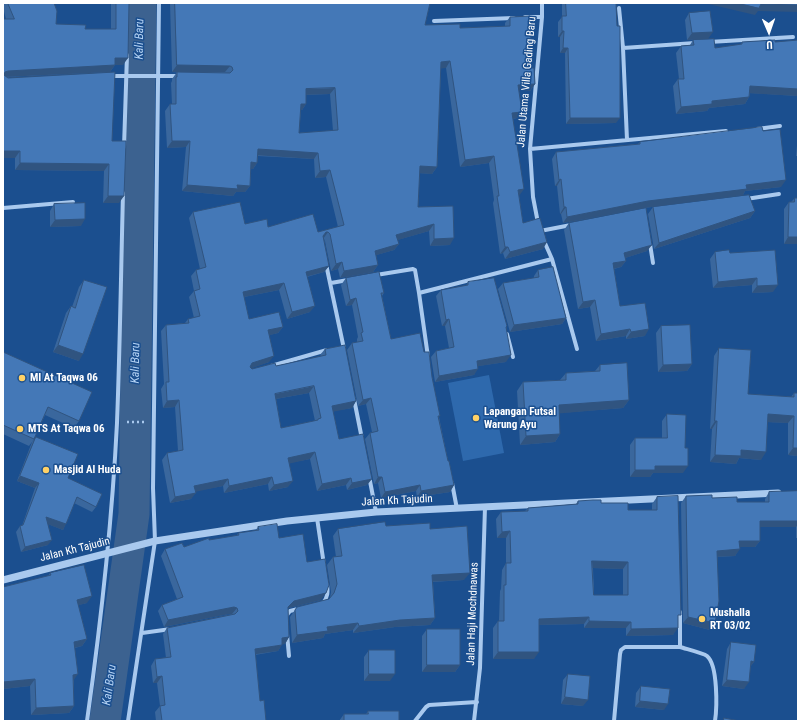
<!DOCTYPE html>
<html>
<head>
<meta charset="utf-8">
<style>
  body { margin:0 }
  #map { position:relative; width:801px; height:724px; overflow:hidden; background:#1b4f8f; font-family:"Roboto Condensed",sans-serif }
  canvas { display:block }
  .frame { position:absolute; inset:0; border:4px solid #fff; pointer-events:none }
  .north { position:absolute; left:749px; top:12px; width:40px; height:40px; -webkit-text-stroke:3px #1b4f8f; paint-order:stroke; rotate:178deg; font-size:11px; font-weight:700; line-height:16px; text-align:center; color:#fff }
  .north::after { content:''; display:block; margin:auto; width:14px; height:18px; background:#fff; clip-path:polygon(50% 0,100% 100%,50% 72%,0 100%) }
</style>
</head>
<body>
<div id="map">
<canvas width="801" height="724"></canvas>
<div class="frame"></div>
<div class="north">U</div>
</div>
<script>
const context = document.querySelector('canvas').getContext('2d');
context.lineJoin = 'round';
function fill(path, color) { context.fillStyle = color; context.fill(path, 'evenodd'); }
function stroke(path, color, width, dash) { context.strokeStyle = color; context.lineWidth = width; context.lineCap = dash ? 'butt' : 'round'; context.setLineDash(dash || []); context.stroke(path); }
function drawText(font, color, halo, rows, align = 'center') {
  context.font = font + ' "Roboto Condensed",sans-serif'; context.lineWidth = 3; context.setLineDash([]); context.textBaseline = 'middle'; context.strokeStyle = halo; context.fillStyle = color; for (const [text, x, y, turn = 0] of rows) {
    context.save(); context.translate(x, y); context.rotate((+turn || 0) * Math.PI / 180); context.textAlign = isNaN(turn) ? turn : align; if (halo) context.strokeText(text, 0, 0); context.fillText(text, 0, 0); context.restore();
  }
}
const green = new Path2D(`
  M 489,375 L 504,453 L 463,461 L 448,383 Z`);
const river = new Path2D(`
  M 105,721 L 134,514 L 141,3`);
const path = new Path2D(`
  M 127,422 L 144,422`);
const minor = new Path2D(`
  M 619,8 L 623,48 L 627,140
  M 525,17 L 542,17
  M 434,21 L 514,18
  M 709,42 L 793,37
  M 623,48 L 695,43
  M 109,76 L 178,76
  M 757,129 L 780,126
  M 124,147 L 127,55
  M 530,149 L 726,131
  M 746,199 L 779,194
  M 3,208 L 73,202
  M 538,223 L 533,197 L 530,149 L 542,17 L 542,3
  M 540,231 L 571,225
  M 650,244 L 653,263
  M 552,259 L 577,349
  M 326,264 L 344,349
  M 376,275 L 413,269 L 415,270 L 419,293
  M 331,283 L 348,280
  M 507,334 L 513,357
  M 428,357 L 419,293 L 552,259 L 544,241
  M 271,366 L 327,350
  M 354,399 L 362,439
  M 369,476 L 376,512
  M 452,483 L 457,509
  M 317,518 L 324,565
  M 323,603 C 328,597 328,592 327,584
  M 286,616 L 290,611 L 298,609
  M 142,633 L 171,629
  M 287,634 L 289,656
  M 680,647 C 686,649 703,653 707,656 C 718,665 717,708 715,721
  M 87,721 C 101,622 112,523 117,423 C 120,347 121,270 123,193
  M 128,721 L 155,541 L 153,488 L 159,3
  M 415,721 L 426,707 L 429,705 L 477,702
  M 474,721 L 480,668 L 485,507
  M 614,721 L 620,654 L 621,650 L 625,647 L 680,647 L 680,612`);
const tertiary = new Path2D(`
  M 3,580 L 155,541 L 287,521 L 376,512 L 778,493`);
const wall = new Path2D(`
  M 3,3 L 54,3 L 56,24 L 85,29 L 111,29 L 111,3 L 129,3 L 123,65 L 115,65 L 110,72 L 8,77 L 112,141 L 119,203 L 103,203 L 104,171 L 15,170 L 15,158 L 3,158 L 3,19 L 6,19 L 3,8 Z
  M 170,3 L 430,3 L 425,25 L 460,28 L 505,26 L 505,23 L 510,17 L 532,68 L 535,84 L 530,91 L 519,91 L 522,112 L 517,118 L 513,119 L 519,196 L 523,223 L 543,249 L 505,259 L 503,253 L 500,254 L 493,203 L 494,200 L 489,163 L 460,167 L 446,68 L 441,68 L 437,167 L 432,174 L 419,173 L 418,207 L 453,206 L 450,245 L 430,246 L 429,231 L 397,240 L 399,244 L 394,250 L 376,255 L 378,265 L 373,272 L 340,278 L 338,269 L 331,271 L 325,241 L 324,239 L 329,266 L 324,272 L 307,277 L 310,312 L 287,319 L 279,290 L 244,297 L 249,319 L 283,327 L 278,333 L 269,335 L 269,362 L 251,368 L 252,369 L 276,366 L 321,356 L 320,355 L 325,349 L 356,401 L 352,408 L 333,411 L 339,439 L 367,485 L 347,490 L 346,485 L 317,491 L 310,459 L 289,463 L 288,487 L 269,491 L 268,484 L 224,493 L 223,486 L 195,491 L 191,499 L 170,503 L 162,460 L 167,453 L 178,451 L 175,407 L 163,408 L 161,389 L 164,384 L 161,331 L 166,325 L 185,323 L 188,319 L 194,318 L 189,297 L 194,291 L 191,276 L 196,270 L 200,269 L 189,218 L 193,212 L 245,224 L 318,232 L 338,227 L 326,177 L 315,178 L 314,159 L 258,156 L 257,163 L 253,169 L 251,169 L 250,186 L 245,192 L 236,192 L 233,196 L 182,191 L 186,147 L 167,148 L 165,111 L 170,104 L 172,104 L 171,83 L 172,81 L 172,79 L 177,72 L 226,73 L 172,72 ZM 330,94 L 333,131 L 299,133 L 301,110 L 302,110 L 306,104 L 306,95 ZM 309,393 L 315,421 L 281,428 L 276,399 Z
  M 562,3 L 616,3 L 616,123 L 566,124 L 565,53 L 560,53 L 560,37 L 558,37 L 558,22 L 562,17 Z
  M 689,13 L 708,39 L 687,40 L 685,20 Z
  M 693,40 L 715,48 L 740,45 L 742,42 L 775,42 L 798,96 L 750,93 L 749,97 L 745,104 L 709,108 L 707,111 L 676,114 L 673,86 L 678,79 L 679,79 L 676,53 L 681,46 L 690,45 Z
  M 763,131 L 781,187 L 745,191 L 743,195 L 644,208 L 563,223 L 561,214 L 560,214 L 557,186 L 555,186 L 552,159 L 556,152 L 638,144 L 640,142 Z
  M 798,135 L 798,156 L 796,156 Z
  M 795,198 L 798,198 L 798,244 L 784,244 L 784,209 L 789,202 L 791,202 Z
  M 54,204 L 81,226 L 50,227 L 50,211 Z
  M 653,207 L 755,211 L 750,218 L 654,249 L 648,214 Z
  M 569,223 L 647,251 L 625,258 L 626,261 L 621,267 L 614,269 L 620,306 L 645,336 L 626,339 L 626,336 L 596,341 L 590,307 L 578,309 L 564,230 Z
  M 715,252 L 730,253 L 773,292 L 752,293 L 752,285 L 713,288 L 710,259 Z
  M 538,270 L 566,318 L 562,324 L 510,332 L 498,289 L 503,283 L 534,278 L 534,276 Z
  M 346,278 L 384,293 L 382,296 L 391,339 L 424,352 L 432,377 L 439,417 L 448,461 L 454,485 L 450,492 L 417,497 L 416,491 L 381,498 L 378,483 L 374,484 L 365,439 L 370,433 L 372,432 L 366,404 L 358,406 L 347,350 L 352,343 L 357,342 L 357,339 L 358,337 L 352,305 L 346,306 L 341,285 Z
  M 84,280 L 79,361 L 53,352 L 66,313 L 71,306 L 72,307 L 79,287 Z
  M 468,282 L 507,326 L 506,328 L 506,362 L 478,366 L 474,375 L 435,382 L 431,357 L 436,351 L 449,348 L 445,326 L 442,326 L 436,296 L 441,290 L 466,286 Z
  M 661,326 L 692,364 L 687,371 L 658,372 L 656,333 Z
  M 719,348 L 748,394 L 791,397 L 794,393 L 798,393 L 798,456 L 788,455 L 788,423 L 768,422 L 761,460 L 739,458 L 736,464 L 710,462 L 712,429 L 710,429 L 714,356 Z
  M 3,352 L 79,421 L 74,428 L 45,415 L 34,439 L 29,446 L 3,434 Z
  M 600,365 L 629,400 L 623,408 L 559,413 L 560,434 L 555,442 L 520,445 L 517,391 L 523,382 L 560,380 L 566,373 L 595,371 Z
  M 667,414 L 683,473 L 653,473 L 650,477 L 630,477 L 630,445 L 635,438 L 662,438 L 662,421 Z
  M 36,437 L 68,478 L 96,507 L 92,512 L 74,503 L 63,530 L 48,524 L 48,545 L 21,552 L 16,532 L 20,526 L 22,526 L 35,488 L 17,481 L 32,442 Z
  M 798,491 L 798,538 L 796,538 L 796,527 L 760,527 L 760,541 L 755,547 L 740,547 L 735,556 L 717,557 L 710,630 L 683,623 L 681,503 L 686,496 L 737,502 L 765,502 L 765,499 L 769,492 Z
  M 657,497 L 678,619 L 673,635 L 626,636 L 626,628 L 584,628 L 584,624 L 539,625 L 534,659 L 493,659 L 493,628 L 498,621 L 499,621 L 500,591 L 501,589 L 502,570 L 506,563 L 506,538 L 497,538 L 496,519 L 501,512 L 525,511 L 528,508 L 576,504 L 578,501 L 601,503 L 628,510 L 652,510 L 652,504 ZM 593,568 L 623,569 L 623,595 L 594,595 Z
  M 386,526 L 430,529 L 464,580 L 433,582 L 435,618 L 430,625 L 395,627 L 353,633 L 353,630 L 325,634 L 323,638 L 292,643 L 290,617 L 297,607 L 329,599 L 330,598 L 331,592 L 327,565 L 333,557 L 336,557 L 333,536 L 338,529 Z
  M 258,527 L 279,538 L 307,562 L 321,600 L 289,608 L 288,609 L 289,637 L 285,644 L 282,644 L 278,651 L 255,655 L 260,701 L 266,721 L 156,721 L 155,712 L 160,706 L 157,683 L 153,683 L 151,666 L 155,659 L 166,658 L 163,634 L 167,628 L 232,614 L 229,614 L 164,627 L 158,611 L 162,605 L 177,599 L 161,556 L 165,549 L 184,547 L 209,540 L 237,536 L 238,533 L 255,531 Z
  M 50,573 L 87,603 L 78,605 L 87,639 L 82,646 L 75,648 L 74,680 L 74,706 L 69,713 L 31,715 L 30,686 L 3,689 L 3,587 L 48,576 Z
  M 427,629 L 460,665 L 455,672 L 422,672 L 422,636 Z
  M 731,642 L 754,662 L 750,667 L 744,689 L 722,686 L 727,649 Z
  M 369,650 L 390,681 L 364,681 L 364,657 Z
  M 568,674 L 583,706 L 561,704 L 563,680 Z
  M 641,686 L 664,710 L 635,707 L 636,693 Z
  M 368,711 L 399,721 L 339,721 L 344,714 L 366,714 Z`);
const shadedWall = new Path2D(`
  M 704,3 L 761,4 L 798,5 L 798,12 L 758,11 L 755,15 Z
  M 562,31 L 564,31 L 560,37 L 558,37 Z
  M 713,32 L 708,39 L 687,40 L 692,33 Z
  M 563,48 L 568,48 L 565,53 L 560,53 Z
  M 115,58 L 128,58 L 123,65 L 110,65 Z
  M 450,61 L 446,68 L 437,69 L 441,62 Z
  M 115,65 L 110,72 L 3,77 L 5,72 L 8,71 Z
  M 177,65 L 230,66 L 225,72 L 172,72 Z
  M 535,84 L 530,91 L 514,91 L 518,85 Z
  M 750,86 L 798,89 L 798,96 L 745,93 Z
  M 335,88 L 330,94 L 301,95 L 306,89 Z
  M 749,97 L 745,104 L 709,108 L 707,111 L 676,114 L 681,107 L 712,101 Z
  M 301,104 L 306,104 L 302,110 L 297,110 Z
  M 522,112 L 517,118 L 508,120 L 512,113 Z
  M 570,118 L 620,118 L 616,123 L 566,124 Z
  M 172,141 L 190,141 L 186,147 L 167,148 Z
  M 258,149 L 318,153 L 314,159 L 254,155 Z
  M 3,151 L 20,151 L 15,158 L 3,158 Z
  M 494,156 L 489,163 L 460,167 L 465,160 Z
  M 251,162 L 257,163 L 253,169 L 247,169 Z
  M 20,163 L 109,164 L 104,171 L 15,170 Z
  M 420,166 L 437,167 L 432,174 L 415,173 Z
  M 330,170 L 326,177 L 315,178 L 320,171 Z
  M 561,179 L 557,186 L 555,186 L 559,180 Z
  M 786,180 L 781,187 L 745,191 L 743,195 L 644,208 L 563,223 L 567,217 L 648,201 L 746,185 Z
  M 187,185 L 237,185 L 250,186 L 245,192 L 236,192 L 233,196 L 182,191 Z
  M 524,189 L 519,196 L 518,190 Z
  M 108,196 L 124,196 L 119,203 L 103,203 Z
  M 564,207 L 566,207 L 561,214 L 560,214 Z
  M 755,211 L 750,218 L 654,249 L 659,243 Z
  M 85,219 L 81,226 L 50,227 L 55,220 Z
  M 434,224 L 429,231 L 391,242 L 396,235 Z
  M 326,232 L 328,232 L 323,239 L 321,239 Z
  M 788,237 L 798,237 L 798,244 L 784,244 Z
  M 454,238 L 450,245 L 430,246 L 434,239 Z
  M 547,242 L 543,249 L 505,259 L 510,252 Z
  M 399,244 L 394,250 L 370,257 L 375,251 Z
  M 652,245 L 647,251 L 619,260 L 624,253 Z
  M 505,247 L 508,247 L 503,253 L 500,254 Z
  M 626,261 L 621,267 L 608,270 L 613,263 Z
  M 342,262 L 338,269 L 331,271 L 336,264 Z
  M 378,265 L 373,272 L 340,278 L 344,271 Z
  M 329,266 L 324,272 L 301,278 L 306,272 Z
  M 757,278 L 752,285 L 713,288 L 718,282 Z
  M 284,283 L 279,290 L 239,298 L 243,292 Z
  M 778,285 L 773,292 L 752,293 L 757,286 Z
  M 356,298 L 352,305 L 346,306 L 350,300 Z
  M 595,300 L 590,307 L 578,309 L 583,302 Z
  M 315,306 L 310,312 L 287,319 L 292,312 Z
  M 566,318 L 562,324 L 510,332 L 514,325 Z
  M 449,319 L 445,326 L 442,326 L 446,320 Z
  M 283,327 L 278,333 L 263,337 L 268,330 Z
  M 630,329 L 626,336 L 596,341 L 601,334 Z
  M 649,329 L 645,336 L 626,339 L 631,332 Z
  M 58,345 L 83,354 L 79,361 L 53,352 Z
  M 511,355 L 506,362 L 473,367 L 477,361 Z
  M 274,356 L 269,362 L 247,370 L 252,363 Z
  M 692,364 L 687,371 L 658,372 L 663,365 Z
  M 478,369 L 474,375 L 435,382 L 439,376 Z
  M 314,386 L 309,393 L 270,400 L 275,394 Z
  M 371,398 L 366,404 L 358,406 L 363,400 Z
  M 179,400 L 175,407 L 163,408 L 167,401 Z
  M 629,400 L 623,408 L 553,414 L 559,405 Z
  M 356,401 L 352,408 L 327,413 L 332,406 Z
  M 768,414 L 794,416 L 788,423 L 763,422 Z
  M 715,421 L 717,421 L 712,429 L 710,429 Z
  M 560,434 L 555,442 L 520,445 L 526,436 Z
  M 793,448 L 798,448 L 798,456 L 788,455 Z
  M 741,450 L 766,452 L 761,460 L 739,458 L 736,464 L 710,462 L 715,455 Z
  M 315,452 L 310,459 L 283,465 L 288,458 Z
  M 655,466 L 688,466 L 683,473 L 653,473 L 650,477 L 630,477 L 635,470 Z
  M 20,476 L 39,483 L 35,488 L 17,481 Z
  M 272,477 L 268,484 L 224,493 L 229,486 Z
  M 378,477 L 382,477 L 378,483 L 374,484 Z
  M 351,478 L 346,485 L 317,491 L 322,484 Z
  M 228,479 L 223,486 L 190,493 L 194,486 Z
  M 372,479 L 367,485 L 347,490 L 352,483 Z
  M 293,481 L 288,487 L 269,491 L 274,485 Z
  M 420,485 L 416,491 L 381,498 L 385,492 Z
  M 454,485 L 450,492 L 417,497 L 421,491 Z
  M 196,493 L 191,499 L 170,503 L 175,497 Z
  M 46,517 L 66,524 L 63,530 L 42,522 Z
  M 760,521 L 798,521 L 798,524 L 796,527 L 755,527 Z
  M 510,531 L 506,538 L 497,538 L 502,532 Z
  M 52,540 L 48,545 L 21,552 L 25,547 Z
  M 739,541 L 760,541 L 755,547 L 734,547 Z
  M 740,549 L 735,556 L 712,557 L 717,551 Z
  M 592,561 L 628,562 L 623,569 L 588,568 Z
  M 470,573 L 464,580 L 427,582 L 432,575 Z
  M 326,593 L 321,600 L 289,608 L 283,614 L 288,607 L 294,601 Z
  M 92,596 L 87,603 L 72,607 L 77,600 Z
  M 234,607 L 237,608 L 232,614 L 229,614 L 164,627 L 168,620 Z
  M 589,617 L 584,624 L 535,625 L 539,619 Z
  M 688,617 L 715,623 L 710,630 L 683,623 Z
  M 435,618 L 430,625 L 395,627 L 353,633 L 359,626 L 400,620 Z
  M 589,621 L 631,622 L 626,628 L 584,628 Z
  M 358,623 L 353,630 L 325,634 L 323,638 L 292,643 L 297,635 L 327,627 Z
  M 678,628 L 673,635 L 626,636 L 631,629 Z
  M 289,637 L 285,644 L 277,645 L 282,638 Z
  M 87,639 L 82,646 L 69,649 L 74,642 Z
  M 282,645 L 278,651 L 250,655 L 255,649 Z
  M 498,652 L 539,652 L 534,659 L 493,659 Z
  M 751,661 L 754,662 L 749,668 Z
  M 427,665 L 460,665 L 455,672 L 422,672 Z
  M 78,674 L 73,681 L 73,675 Z
  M 369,674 L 395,674 L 390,681 L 364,681 Z
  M 162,676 L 157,683 L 153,683 L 157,677 Z
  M 35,679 L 30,686 L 3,689 L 3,682 Z
  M 727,680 L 749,682 L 744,689 L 722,686 Z
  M 565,697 L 588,700 L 583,706 L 561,704 Z
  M 640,701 L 668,704 L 664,710 L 635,707 Z
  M 74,706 L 69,713 L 31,715 L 36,708 Z`);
const building = new Path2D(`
  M 8,3 L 54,3 L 57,11 L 56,24 L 86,25 L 85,29 L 116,29 L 116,3 L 129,3 L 128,58 L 115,58 L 115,65 L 8,71 L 5,72 L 4,75 L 8,78 L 115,72 L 112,141 L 126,141 L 124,196 L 108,196 L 109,164 L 20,163 L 20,151 L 3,151 L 3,19 L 14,19 Z
  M 175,3 L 430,3 L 425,25 L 460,24 L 460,28 L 510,26 L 510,17 L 530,16 L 532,68 L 534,68 L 535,84 L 518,85 L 522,112 L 512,113 L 524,189 L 518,190 L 523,223 L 540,218 L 547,242 L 510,252 L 508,247 L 505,247 L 497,196 L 499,196 L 494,156 L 465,160 L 450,61 L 441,62 L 437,167 L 420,166 L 418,207 L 453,206 L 454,238 L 434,239 L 434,224 L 396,235 L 399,244 L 375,251 L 378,265 L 344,271 L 342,262 L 336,264 L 330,234 L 328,232 L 326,232 L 323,236 L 329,266 L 306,272 L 315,306 L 292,312 L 284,283 L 243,292 L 249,319 L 279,312 L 283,327 L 268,330 L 274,356 L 252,363 L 250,367 L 252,369 L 275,363 L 276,366 L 326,355 L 325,349 L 345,345 L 356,401 L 332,406 L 339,439 L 363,434 L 372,479 L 352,483 L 351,478 L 322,484 L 315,452 L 288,458 L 293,481 L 274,485 L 272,477 L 229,486 L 228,479 L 194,486 L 196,493 L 175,497 L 167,453 L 183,450 L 179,400 L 167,401 L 166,382 L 169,382 L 166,325 L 189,323 L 188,319 L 200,316 L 194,291 L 200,289 L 196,270 L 206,267 L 193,212 L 240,202 L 245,224 L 267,219 L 268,227 L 313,214 L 318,232 L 344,225 L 330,170 L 320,171 L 318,153 L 258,149 L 257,163 L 251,162 L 250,186 L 237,185 L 238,189 L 187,185 L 190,141 L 172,141 L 170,104 L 176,104 L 176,77 L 177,77 L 177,72 L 230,73 L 233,70 L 232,67 L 230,66 L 177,65 ZM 335,88 L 338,130 L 299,133 L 301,104 L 306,104 L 306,89 ZM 314,386 L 321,418 L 318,419 L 318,420 L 281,428 L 275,394 Z
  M 566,3 L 616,3 L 617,26 L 620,26 L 620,118 L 570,118 L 568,48 L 563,48 L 564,31 L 562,31 L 562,16 L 566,16 Z
  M 737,3 L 798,3 L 798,5 L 761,4 L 759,8 Z
  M 710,11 L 713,32 L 692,33 L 689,13 Z
  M 714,39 L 715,48 L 742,44 L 742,42 L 775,40 L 775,42 L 798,40 L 798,89 L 750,86 L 749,97 L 712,101 L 712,104 L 681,107 L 678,79 L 684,79 L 681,46 L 694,45 L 693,40 Z
  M 762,127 L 763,131 L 780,129 L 786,180 L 746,185 L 747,189 L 648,201 L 567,217 L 566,207 L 564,207 L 561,179 L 559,180 L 556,152 L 640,144 L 640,142 Z
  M 749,195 L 755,211 L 659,243 L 653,207 Z
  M 795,198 L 798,198 L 798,237 L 788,237 L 789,202 L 794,202 Z
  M 85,203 L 85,219 L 55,220 L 54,204 Z
  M 646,208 L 652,245 L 624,253 L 626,261 L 613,263 L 620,306 L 645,303 L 649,329 L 631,332 L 630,329 L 601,334 L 595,300 L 583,302 L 569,223 Z
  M 729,250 L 730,253 L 775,250 L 778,285 L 757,286 L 757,278 L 718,282 L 715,252 Z
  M 553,267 L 566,318 L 514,325 L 503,283 L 539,277 L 538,270 Z
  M 379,272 L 384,293 L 381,293 L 391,339 L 420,333 L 424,352 L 429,352 L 432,377 L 440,416 L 438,416 L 448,461 L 449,461 L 454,485 L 421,491 L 420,485 L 385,492 L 382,477 L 378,477 L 370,433 L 378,431 L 371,398 L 363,400 L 352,343 L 363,341 L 361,333 L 363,332 L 356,298 L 350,300 L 346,278 Z
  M 494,278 L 507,326 L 506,327 L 511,355 L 477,361 L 478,369 L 439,376 L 436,351 L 454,347 L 449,319 L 446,320 L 441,290 L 468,285 L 468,282 Z
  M 84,280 L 107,287 L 83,354 L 58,345 L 71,306 L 75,308 Z
  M 690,325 L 692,364 L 663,365 L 661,326 Z
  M 719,348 L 751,350 L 748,394 L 794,397 L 794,393 L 798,393 L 798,448 L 793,448 L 794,416 L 768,414 L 766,452 L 741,450 L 741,456 L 715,455 L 717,421 L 715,421 Z
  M 3,352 L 92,392 L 79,421 L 48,407 L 34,439 L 3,425 Z
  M 627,363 L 629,400 L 559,405 L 560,434 L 526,436 L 523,382 L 566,380 L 566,373 L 600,371 L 600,365 Z
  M 667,414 L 686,415 L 685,448 L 688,448 L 688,466 L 655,466 L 655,470 L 635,470 L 635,438 L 667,438 Z
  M 36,437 L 78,454 L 68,478 L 102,494 L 96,507 L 77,497 L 66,524 L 46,517 L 52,540 L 25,547 L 20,526 L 23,525 L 39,483 L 20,476 Z
  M 798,491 L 798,521 L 760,521 L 760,541 L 739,541 L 740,549 L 717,551 L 719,601 L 715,623 L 688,617 L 686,496 L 712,495 L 712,498 L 737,497 L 737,502 L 769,502 L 769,492 Z
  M 678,496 L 681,615 L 678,615 L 678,628 L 631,629 L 631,622 L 589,621 L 589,617 L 539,619 L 539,652 L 498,652 L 498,621 L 504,621 L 504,585 L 506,585 L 506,563 L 511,563 L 510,531 L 502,532 L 501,512 L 528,511 L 528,508 L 578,504 L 578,501 L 593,500 L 601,500 L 601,503 L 628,503 L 628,510 L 657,510 L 657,497 ZM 592,561 L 628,562 L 628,595 L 594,595 Z
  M 385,522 L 386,526 L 430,523 L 430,529 L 467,526 L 470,573 L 432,575 L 435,618 L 400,620 L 359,626 L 358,623 L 327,627 L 328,631 L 297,635 L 295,610 L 297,607 L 329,599 L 334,593 L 337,584 L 333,557 L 342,556 L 338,529 Z
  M 277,524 L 279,538 L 303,534 L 307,562 L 325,559 L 329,585 L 326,593 L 294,601 L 288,607 L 289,637 L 282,638 L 282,645 L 255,649 L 260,701 L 264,700 L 266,721 L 162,721 L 160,706 L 165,705 L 162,676 L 157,677 L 155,659 L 171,657 L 167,628 L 235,614 L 238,611 L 237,608 L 234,607 L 168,620 L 162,605 L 183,597 L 165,549 L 182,543 L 184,547 L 209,538 L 209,540 L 239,535 L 238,533 L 259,530 L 258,527 Z
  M 84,565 L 92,596 L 77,600 L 87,639 L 74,642 L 78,674 L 73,675 L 74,706 L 36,708 L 35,679 L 3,682 L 3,587 L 51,575 L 50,573 Z
  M 427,629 L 460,629 L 460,665 L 427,665 Z
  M 731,642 L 756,645 L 754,662 L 751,661 L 749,682 L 727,680 Z
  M 369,650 L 395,650 L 395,674 L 369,674 Z
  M 568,674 L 590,676 L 588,700 L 565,697 Z
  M 641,686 L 670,689 L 668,704 L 640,701 Z
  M 368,711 L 399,711 L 399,721 L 344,721 L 344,714 L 368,714 Z
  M 724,718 L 740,721 L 724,721 Z`);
const markers = [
  [22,378,4,"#ffd166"],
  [476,418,4,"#ffd166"],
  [20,429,4,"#ffd166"],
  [46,470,4,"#ffd166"],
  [702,619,4,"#ffd166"]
];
const streetNames = [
  ["Jalan Utama Villa Gading Baru",527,82,-85],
  ["Jalan Kh Tajudin",397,501,-3],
  ["Jalan Kh Tajudin",75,550,-14],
  ["Jalan Haji Mochdnawas",473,614,-88]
];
const poiNames = [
  ["MI At Taqwa 06",30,378],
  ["Lapangan Futsal",484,412],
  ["Warung Ayu",484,425],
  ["MTS At Taqwa 06",28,429],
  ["Masjid Al Huda",54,470],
  ["Mushalla",710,613],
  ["RT 03/02",710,626]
];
const waterNames = [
  ["Kali Baru",140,39,-89],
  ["Kali Baru",136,363,-89],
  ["Kali Baru",110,685,-82]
];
fill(green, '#2e69ad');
stroke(river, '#3c6290', 31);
stroke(path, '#a9c9ee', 2.5, [2, 3]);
stroke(minor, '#a9c9ee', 4);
stroke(tertiary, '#a9c9ee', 7);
fill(wall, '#3a679d');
fill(shadedWall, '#305480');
fill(building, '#4478b7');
stroke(building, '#305480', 1);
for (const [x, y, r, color] of markers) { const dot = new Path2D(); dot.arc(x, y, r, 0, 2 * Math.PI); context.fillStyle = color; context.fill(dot); stroke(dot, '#1b4f8f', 1.5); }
drawText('11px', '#fff', '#1b4f8f', streetNames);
drawText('bold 11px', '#fff', '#1b4f8f', poiNames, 'left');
drawText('italic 12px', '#b5d3f5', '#1b4f8f', waterNames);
</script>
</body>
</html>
